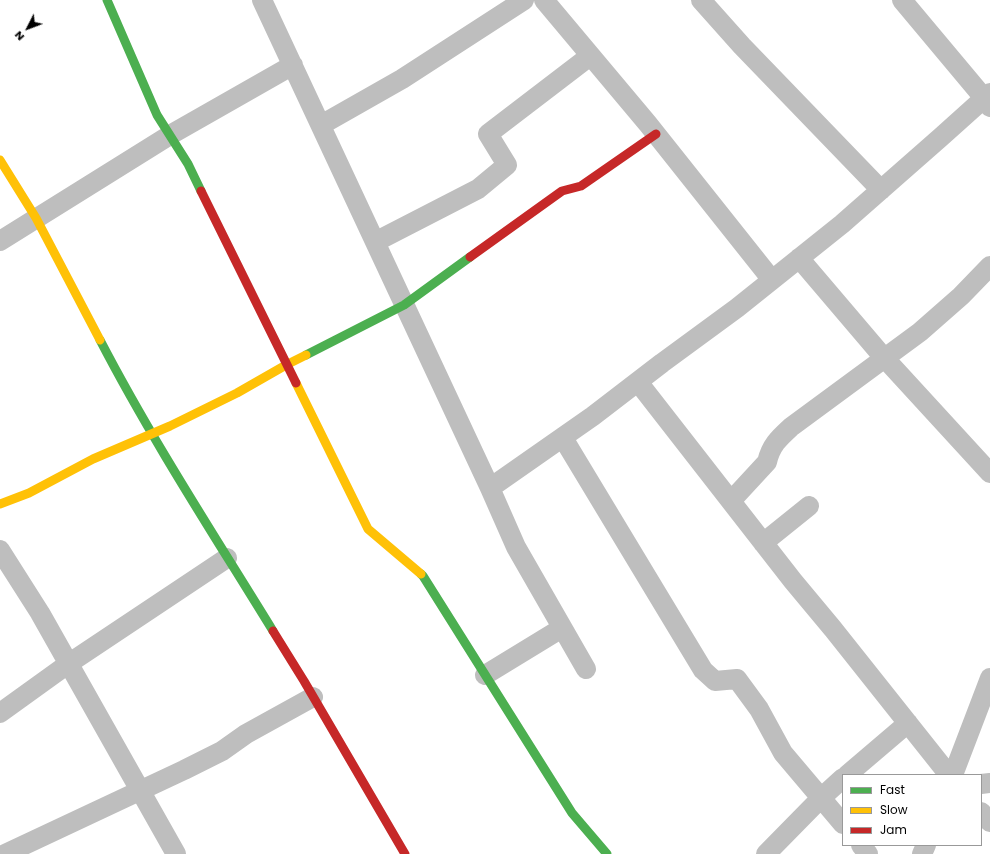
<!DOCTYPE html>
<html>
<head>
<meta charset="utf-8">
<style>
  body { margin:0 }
  #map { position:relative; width:990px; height:854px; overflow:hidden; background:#fff; font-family:Poppins,sans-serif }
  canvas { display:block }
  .legend { position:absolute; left:842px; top:774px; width:140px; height:72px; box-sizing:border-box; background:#fff; border:1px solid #999; margin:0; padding:5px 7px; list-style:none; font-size:12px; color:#000 }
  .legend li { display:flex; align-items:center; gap:8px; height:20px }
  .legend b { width:20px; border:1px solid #999 }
  .north { position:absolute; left:8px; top:8px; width:40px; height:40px; -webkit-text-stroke:3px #fff; paint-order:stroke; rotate:228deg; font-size:11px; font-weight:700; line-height:16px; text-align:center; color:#000 }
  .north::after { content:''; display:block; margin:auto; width:14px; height:18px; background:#000; clip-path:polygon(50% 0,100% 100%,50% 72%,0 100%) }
</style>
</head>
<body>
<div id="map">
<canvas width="990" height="854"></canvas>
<ul class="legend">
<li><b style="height:5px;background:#4caf50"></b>Fast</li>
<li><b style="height:5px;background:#ffc107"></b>Slow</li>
<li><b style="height:5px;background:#c62828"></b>Jam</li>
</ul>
<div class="north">N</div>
</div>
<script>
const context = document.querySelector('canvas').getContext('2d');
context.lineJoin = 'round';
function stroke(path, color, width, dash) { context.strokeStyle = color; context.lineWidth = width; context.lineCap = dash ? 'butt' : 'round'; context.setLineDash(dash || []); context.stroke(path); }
const street = new Path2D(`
  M 262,0 L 490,488 L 516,547 L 586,669
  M 544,0 L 648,124 L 772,280
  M 701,0 L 742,46 L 881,190
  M 902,0 L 984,98 L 990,107
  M 321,125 L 402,79 L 524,0
  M 0,241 L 170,135 L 293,65
  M 375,242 L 478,189 L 507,165 L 488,134 L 590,56
  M 799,258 L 879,352 L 990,473
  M 638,382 L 793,581 L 833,629 L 949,775
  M 563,438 L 703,670 L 715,681 L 737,679 L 759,709 L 783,753 L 843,824
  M 490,488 L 593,416 L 662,363 L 737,308 L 842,224 L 941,137 L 990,93
  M 731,501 L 767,462 C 771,445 779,438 791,427 L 920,332 L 961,296 L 990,266
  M 763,543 L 809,506
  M 0,550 L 40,613 L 176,854
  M 485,675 L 562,628
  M 0,713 L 68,664 L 227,558
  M 847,775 L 908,723
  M 953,775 L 990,678
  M 981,784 L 990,783
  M 981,812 L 990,822
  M 861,845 L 868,854
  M 5,854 L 184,770 L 222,751 L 246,734 L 313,697
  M 766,854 L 821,798 L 843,778
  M 922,854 L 926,845`);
const fast = new Path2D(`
  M 107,0 L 157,115 L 188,164 L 201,191
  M 100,340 C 152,440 214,535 273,631
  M 306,355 L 404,305 L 470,257
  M 421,574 L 423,576 L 572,813 L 607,854`);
const slow = new Path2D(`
  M 0,160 L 36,218 L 100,340
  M 296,383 L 368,529 L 421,574
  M 0,504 L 29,493 L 93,459 L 170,426 L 237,393 L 286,365 L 306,355`);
const jam = new Path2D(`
  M 201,191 L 296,383
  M 470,257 L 562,191 L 581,186 L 656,134
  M 273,631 L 304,681 L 405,854`);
stroke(street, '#bebebe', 20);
stroke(fast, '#4caf50', 9);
stroke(slow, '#ffc107', 9);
stroke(jam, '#c62828', 9);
</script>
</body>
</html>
